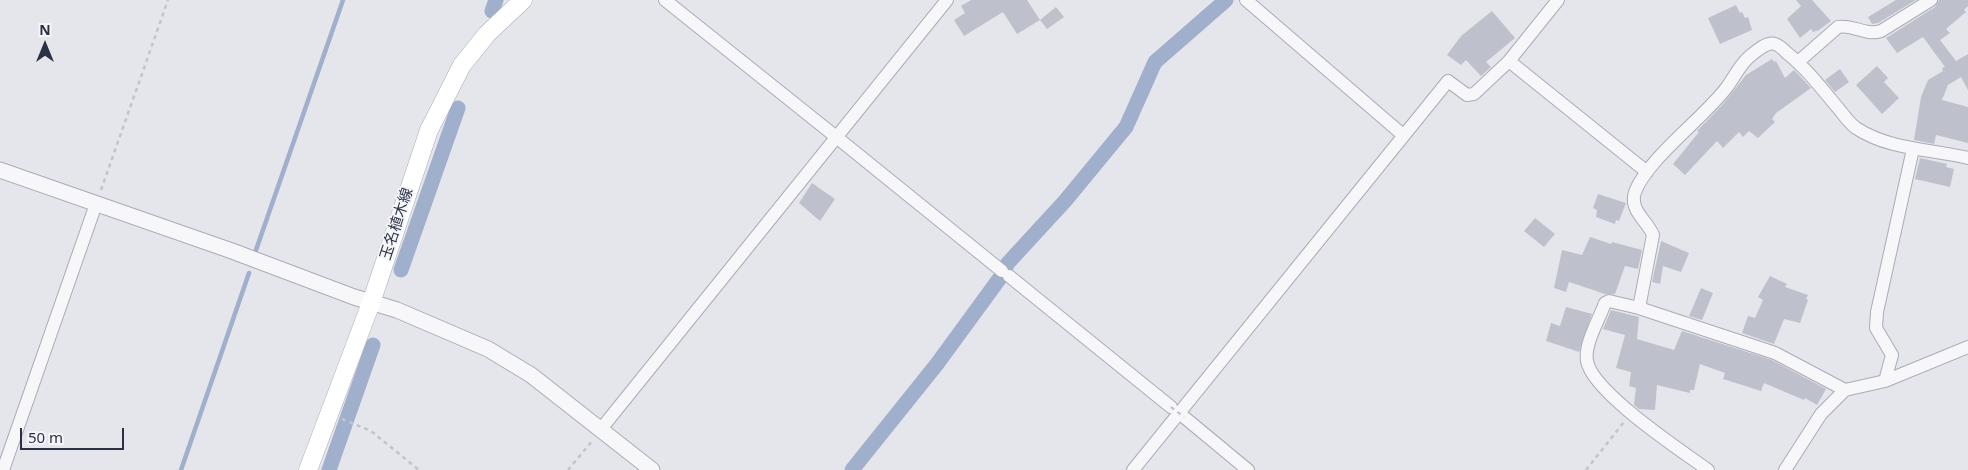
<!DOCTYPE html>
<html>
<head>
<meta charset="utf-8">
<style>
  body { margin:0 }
  #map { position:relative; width:1968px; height:470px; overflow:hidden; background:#e4e6ec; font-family:"Noto Sans",sans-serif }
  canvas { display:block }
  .north { position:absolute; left:20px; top:20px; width:50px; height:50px; -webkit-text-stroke:4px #f4f5f9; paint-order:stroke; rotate:0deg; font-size:14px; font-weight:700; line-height:20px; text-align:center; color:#2b3145 }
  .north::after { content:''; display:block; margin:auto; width:18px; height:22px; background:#2b3145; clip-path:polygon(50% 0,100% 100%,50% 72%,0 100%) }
  .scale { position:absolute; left:20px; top:428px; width:104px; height:22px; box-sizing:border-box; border:2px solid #2b3145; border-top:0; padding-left:6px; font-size:15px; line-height:18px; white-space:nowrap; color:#2b3145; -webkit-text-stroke:4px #f4f5f9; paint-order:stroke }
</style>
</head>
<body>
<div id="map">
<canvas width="1968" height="470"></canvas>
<div class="north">N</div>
<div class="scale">50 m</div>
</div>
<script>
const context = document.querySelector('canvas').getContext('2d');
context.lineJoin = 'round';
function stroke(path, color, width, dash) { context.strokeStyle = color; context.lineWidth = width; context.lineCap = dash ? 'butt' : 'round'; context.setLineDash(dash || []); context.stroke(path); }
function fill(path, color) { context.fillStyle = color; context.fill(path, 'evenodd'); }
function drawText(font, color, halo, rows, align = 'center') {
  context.font = font + ' "Noto Sans","Noto Sans JP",sans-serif'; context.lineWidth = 4; context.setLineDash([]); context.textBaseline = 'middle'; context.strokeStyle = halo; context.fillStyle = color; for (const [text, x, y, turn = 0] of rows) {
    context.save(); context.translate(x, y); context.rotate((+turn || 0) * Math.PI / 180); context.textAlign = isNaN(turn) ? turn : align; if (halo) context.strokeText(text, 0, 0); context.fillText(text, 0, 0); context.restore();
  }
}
const stream = new Path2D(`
  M 256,250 L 343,0
  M 181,470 L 249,273`);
const canal = new Path2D(`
  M 492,11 L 496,0
  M 401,270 L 458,108
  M 329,470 L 373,345
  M 852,470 L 937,364 L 1005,271 L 1007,264 L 1065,201 L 1126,127 L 1155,62 L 1226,0`);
const building = new Path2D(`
  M 971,0 L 1027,0 L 1040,20 L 1017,34 L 1003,12 L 964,36 L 954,20 L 965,13 L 961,6 Z
  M 1796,0 L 1812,0 L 1831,21 L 1819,30 L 1813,32 L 1811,29 L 1800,38 L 1787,19 L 1801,6 Z
  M 1896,0 L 1916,0 L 1878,23 L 1872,24 L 1868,17 Z
  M 1939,0 L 1968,0 L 1968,6 L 1964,10 L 1966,12 L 1946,29 L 1950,33 L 1940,40 L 1956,61 L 1968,54 L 1968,90 L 1961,77 L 1948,85 L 1942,100 L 1968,107 L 1968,143 L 1936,135 L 1934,144 L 1914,140 L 1921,97 L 1928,80 L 1943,71 L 1942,68 L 1945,67 L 1923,37 L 1897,53 L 1886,38 L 1935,7 Z
  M 1736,5 L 1740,13 L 1742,12 L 1745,18 L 1748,17 L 1752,30 L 1720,44 L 1708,18 Z
  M 1056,7 L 1064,17 L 1047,29 L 1040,20 Z
  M 1492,11 L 1515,38 L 1486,62 L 1491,67 L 1481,76 L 1466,60 L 1461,65 L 1447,55 L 1461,36 Z
  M 1772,59 L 1774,62 L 1776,61 L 1785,78 L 1794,70 L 1811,88 L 1776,113 L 1772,119 L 1775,122 L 1758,138 L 1749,131 L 1743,137 L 1739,132 L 1723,148 L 1717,141 L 1685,175 L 1673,164 L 1699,132 L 1697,131 L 1723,104 L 1746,75 Z
  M 1877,66 L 1888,78 L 1884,82 L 1899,98 L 1882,114 L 1856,85 Z
  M 1840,69 L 1849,82 L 1835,92 L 1825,80 Z
  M 1920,158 L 1947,164 L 1946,167 L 1954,169 L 1950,187 L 1915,179 Z
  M 812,183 L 835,199 L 820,221 L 799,203 Z
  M 1598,194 L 1626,203 L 1619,221 L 1616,220 L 1615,224 L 1596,217 L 1597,210 L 1593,208 Z
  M 1535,218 L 1555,234 L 1544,247 L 1524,231 Z
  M 1590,237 L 1611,244 L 1612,242 L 1642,250 L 1638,269 L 1625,266 L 1615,294 L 1605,294 L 1569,282 L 1566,292 L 1554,288 L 1562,250 L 1582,255 Z
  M 1661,241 L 1689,253 L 1681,272 L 1663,266 L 1660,284 L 1652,282 Z
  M 1770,276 L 1787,284 L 1785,287 L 1808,295 L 1806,299 L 1808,300 L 1800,323 L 1784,319 L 1774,344 L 1742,333 L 1748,316 L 1755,318 L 1763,300 L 1758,297 Z
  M 1701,288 L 1713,293 L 1702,320 L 1689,316 Z
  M 1566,307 L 1592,314 L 1579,352 L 1546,341 L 1551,323 L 1560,326 Z
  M 1611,310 L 1639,317 L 1637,339 L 1674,350 L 1682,331 L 1772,360 L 1826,389 L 1817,405 L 1805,398 L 1804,400 L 1764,383 L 1761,391 L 1723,379 L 1725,373 L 1700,364 L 1694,390 L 1690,390 L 1690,393 L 1657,385 L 1655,410 L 1639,409 L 1634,405 L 1636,388 L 1629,386 L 1631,372 L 1616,368 L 1625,335 L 1603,329 Z`);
const path = new Path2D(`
  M 101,190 L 168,0
  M 342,419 L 371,431 L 419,470
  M 568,470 L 593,440
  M 1586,470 L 1624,422`);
const minor = new Path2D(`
  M 665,0 L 835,136
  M 1246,0 L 1403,135
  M 1509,61 L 1647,172
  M 1798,62 L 1838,27 C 1853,24 1865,36 1881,31 L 1931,0
  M 840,140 L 1002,271
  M 1009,276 L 1171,407
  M 1639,308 L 1609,301 L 1605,303 C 1599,320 1584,344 1587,361 C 1592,392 1682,451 1708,470
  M 1885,381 L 1892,355 L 1876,328 L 1877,312 L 1913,149
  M 1845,390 L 1775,353 L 1639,308 L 1653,235 C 1647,220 1629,211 1635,192 C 1648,158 1704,118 1727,87 C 1735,76 1739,66 1749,57 C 1755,52 1767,41 1775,44 C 1779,45 1784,50 1787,53 C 1807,69 1822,89 1838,108 C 1844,115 1849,123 1856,128 C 1890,150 1930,149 1968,158
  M 1184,417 L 1248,470
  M 601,429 L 947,0
  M 3,470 L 96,204
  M 1133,470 L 1448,81 L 1467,95 L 1474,94 L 1509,61 L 1558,0
  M 1785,470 L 1821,414 L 1845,390 L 1885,381 L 1968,347`);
const tertiary = new Path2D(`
  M 0,170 L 232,251 L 354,297 L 397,310 L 488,349 L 531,375 L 652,470`);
const secondary = new Path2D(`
  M 308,470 L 371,303 L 429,130 L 462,65 L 487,34 L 523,0`);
const pathBridge = new Path2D(`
  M 1171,407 L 1184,417`);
const streetNames = [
  ["玉名植木線",397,224,-72]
];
stroke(stream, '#9fafcc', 4.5);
stroke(canal, '#9fafcc', 15);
fill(building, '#bec1cc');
stroke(minor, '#a9acb7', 14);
stroke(tertiary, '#a9acb7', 17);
stroke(secondary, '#a9acb7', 19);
stroke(path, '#c2c4cb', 2.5, [4, 4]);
stroke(minor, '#f7f7fa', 12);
stroke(tertiary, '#f7f7fa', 15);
stroke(secondary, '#fff', 18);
stroke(pathBridge, '#c2c4cb', 2.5, [4, 4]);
drawText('15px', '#2b3145', '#f4f5f9', streetNames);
</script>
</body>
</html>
